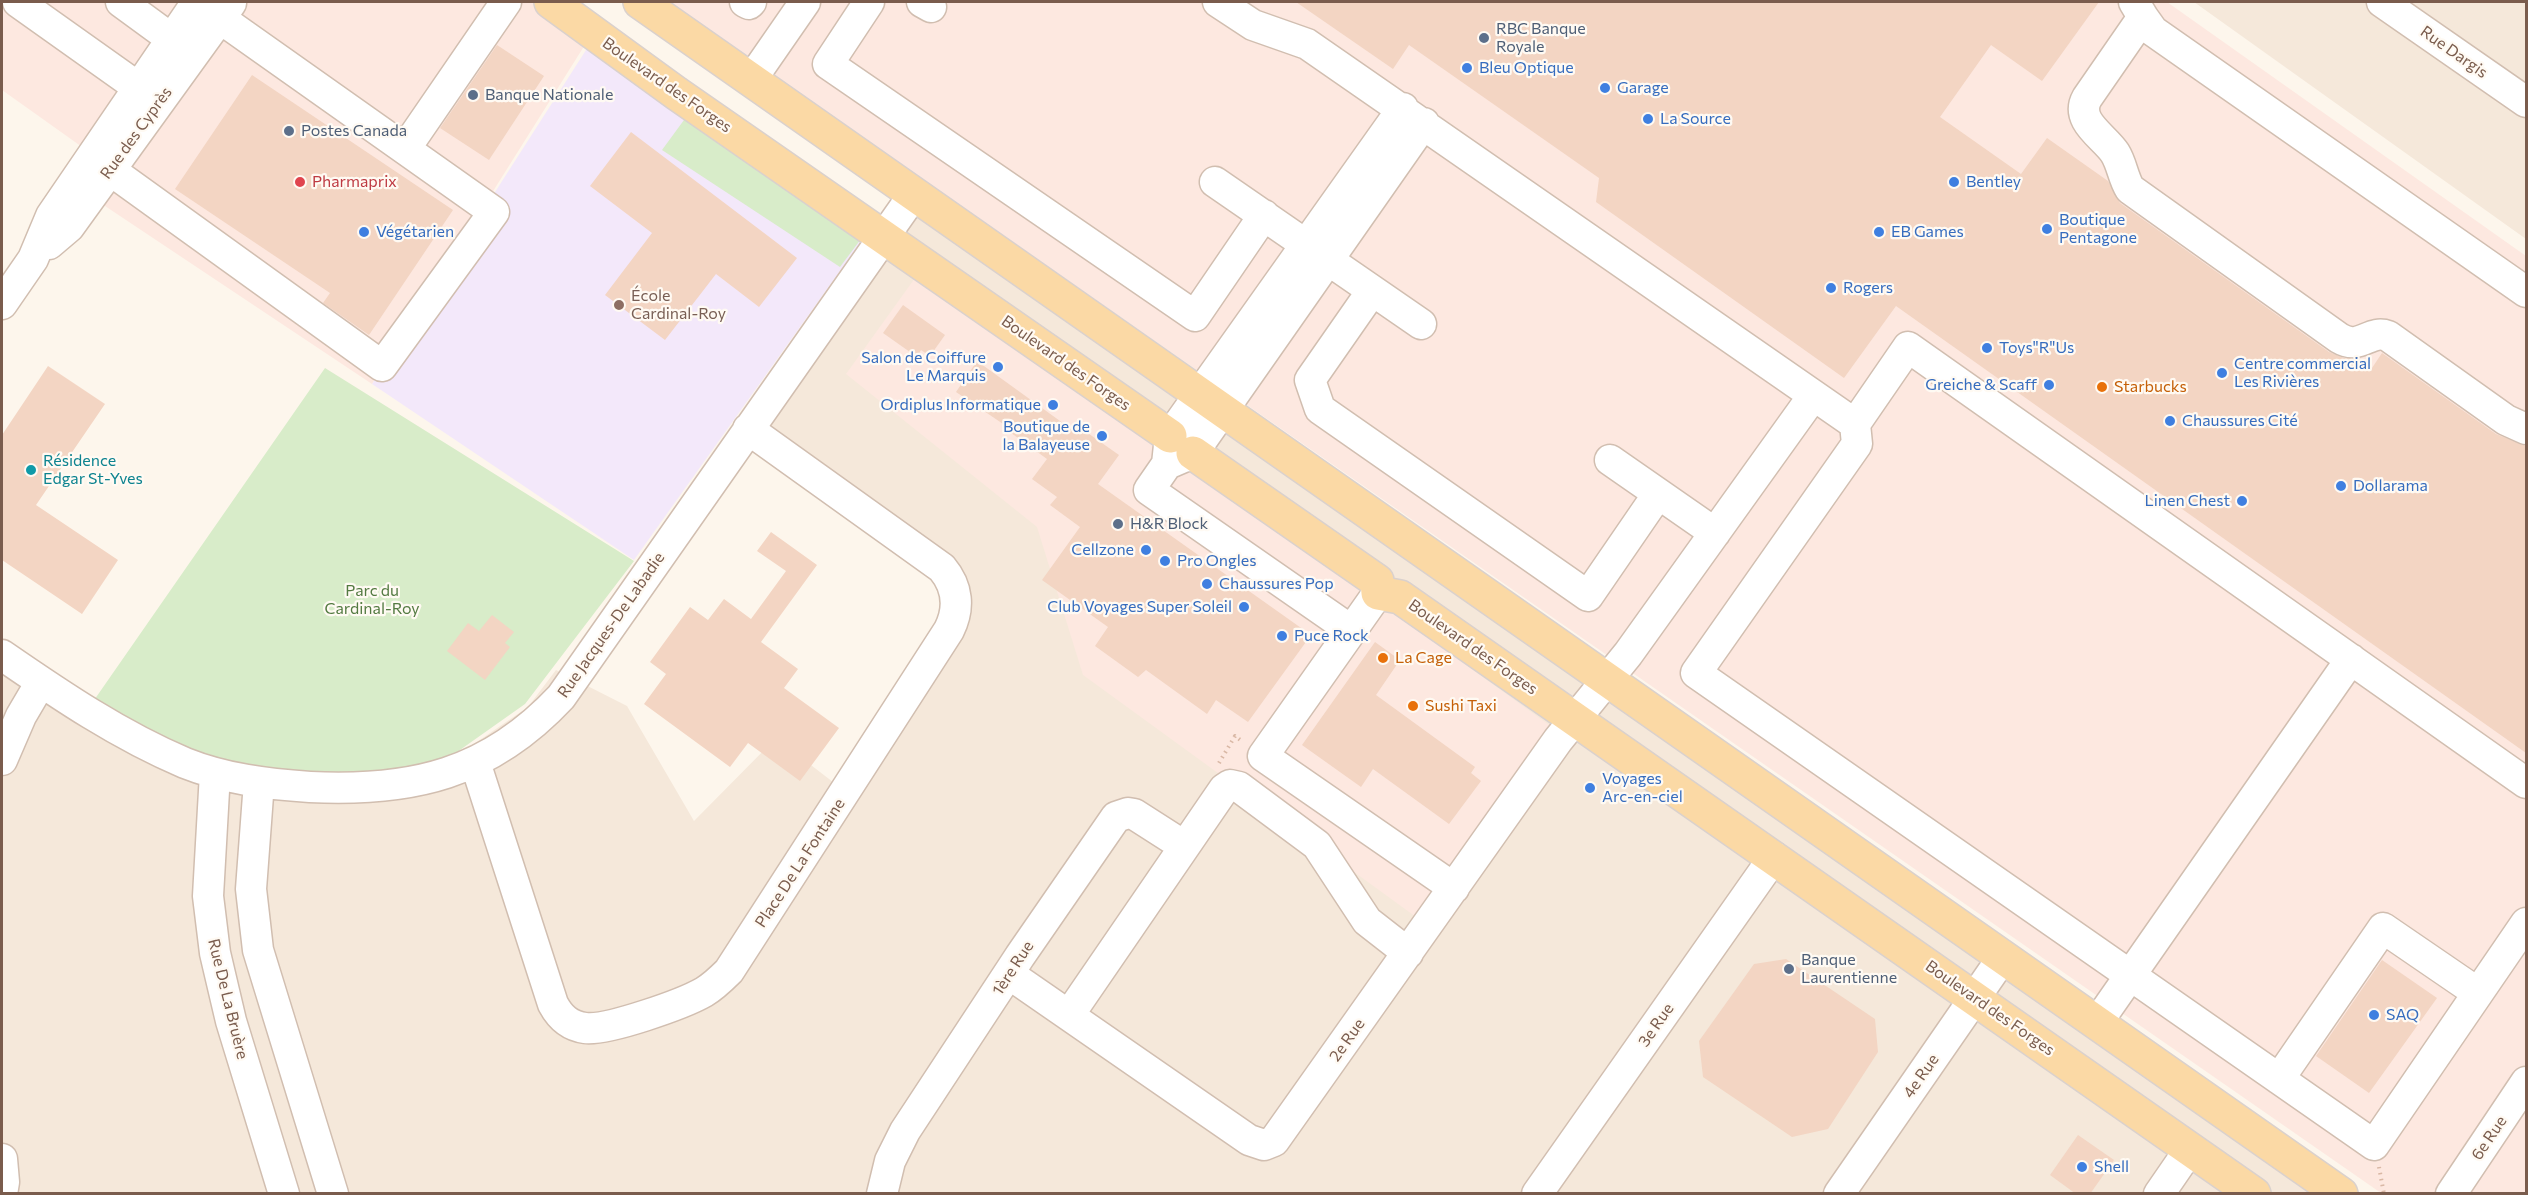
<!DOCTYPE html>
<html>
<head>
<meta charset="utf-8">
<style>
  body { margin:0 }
  #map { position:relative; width:2528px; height:1195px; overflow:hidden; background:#fdf6ec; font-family:Commissioner,sans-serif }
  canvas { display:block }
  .frame { position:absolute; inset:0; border:3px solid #7a5c4d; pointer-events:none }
</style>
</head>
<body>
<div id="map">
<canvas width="2528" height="1195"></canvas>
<div class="frame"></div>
</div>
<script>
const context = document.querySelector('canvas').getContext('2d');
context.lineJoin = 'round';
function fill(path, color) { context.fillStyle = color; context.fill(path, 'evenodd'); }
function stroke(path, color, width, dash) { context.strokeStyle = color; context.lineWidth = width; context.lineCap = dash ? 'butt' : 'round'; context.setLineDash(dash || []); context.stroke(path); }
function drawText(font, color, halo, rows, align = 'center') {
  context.font = font + ' Commissioner,sans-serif'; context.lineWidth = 4.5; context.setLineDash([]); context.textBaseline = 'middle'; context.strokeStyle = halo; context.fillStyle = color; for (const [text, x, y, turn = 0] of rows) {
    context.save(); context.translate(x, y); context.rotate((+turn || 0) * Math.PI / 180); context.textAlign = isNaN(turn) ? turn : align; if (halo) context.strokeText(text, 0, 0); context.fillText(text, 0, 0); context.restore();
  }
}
const residential = new Path2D(`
  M 2194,2 L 2526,2 L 2526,239 Z
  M 922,190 L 2325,1193 L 2,1193 L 2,661 L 198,768 L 452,759 L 528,707 L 556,670 L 627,706 L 694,821 L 776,738 L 851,796 L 963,614 L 957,569 L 756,434 Z`);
const commercial = new Path2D(`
  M 2,2 L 548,2 L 593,32 L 372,384 L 90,196 L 113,169 L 2,90 Z
  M 667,2 L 2167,2 L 2526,256 L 2526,1193 L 2381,1193 Z
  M 920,271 L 1552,727 L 1416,917 L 1083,675 L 1037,527 L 846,374 Z`);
const education = new Path2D(`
  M 595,36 L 872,226 L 634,560 L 372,384 Z`);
const green = new Path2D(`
  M 695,105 L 870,227 L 840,267 L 662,150 Z
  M 325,368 L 634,561 L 525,704 L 450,757 L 373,777 L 241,781 L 90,706 Z`);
const building = new Path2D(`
  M 1296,2 L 2099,2 L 2042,81 L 1991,45 L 1940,117 L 2021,174 L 2047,138 L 2108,181 L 2120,203 L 2329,352 L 2344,358 L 2358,359 L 2372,368 L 2382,353 L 2496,434 L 2526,446 L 2526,753 L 1896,306 L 1844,378 L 1596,202 L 1599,178 L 1409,45 L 1393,69 Z
  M 497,45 L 544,76 L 489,160 L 440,128 Z
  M 252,75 L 453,210 L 369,335 L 323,303 L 330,293 L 175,189 Z
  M 631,132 L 797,258 L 759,307 L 716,274 L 665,340 L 605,295 L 652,233 L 590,186 Z
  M 903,305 L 945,335 L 930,356 L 921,350 L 917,357 L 883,333 Z
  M 977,361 L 1078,434 L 1082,429 L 1119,455 L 1098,484 L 1311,635 L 1248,722 L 1216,700 L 1207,714 L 1146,670 L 1138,677 L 1095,646 L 1108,627 L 1042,580 L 1080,527 L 1050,505 L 1057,497 L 1032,479 L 1047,459 L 1007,430 L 1009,428 L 956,392 Z
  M 48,366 L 105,404 L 36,505 L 118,560 L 82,614 L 2,560 L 2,435 Z
  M 771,532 L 817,565 L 761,642 L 798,669 L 784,688 L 839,728 L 800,781 L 748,743 L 730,767 L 644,704 L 666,674 L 650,662 L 690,607 L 708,620 L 724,599 L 751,619 L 786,571 L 757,551 Z
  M 492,615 L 514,632 L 505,643 L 510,647 L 485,680 L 447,651 L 468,623 L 479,631 Z
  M 1375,642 L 1400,660 L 1376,695 L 1475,767 L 1471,773 L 1481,781 L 1449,824 L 1373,769 L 1361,787 L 1302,745 Z
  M 1786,959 L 1875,1019 L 1878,1052 L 1828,1129 L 1792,1137 L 1703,1077 L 1699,1041 L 1754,964 Z
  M 2382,960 L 2437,998 L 2369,1093 L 2316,1056 Z
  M 2078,1135 L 2114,1160 L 2090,1194 L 2076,1194 L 2050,1175 Z`);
const path = new Path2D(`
  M 1219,763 L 1235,736 L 1243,742
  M 2379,1167 L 2384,1194`);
const minor = new Path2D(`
  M 18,2 L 139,88
  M 121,2 L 188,51
  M 745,2 L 749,4 L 751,2
  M 869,2 L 828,64 L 1195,316 L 1264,215
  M 922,2 L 931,7
  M 1218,2 L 1253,25 L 1307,44 L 1855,424
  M 2134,2 L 2143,17 L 2087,98 C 2074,121 2105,137 2115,153 C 2122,164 2123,178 2130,189 L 2339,338 C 2361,351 2369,329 2388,336 L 2506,420 L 2526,429
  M 2382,2 L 2526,102
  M 2143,17 L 2153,31 L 2526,292
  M 751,80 L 805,2
  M 405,149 L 506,2
  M 92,157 L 382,366 L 494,212 L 197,2
  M 1215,182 L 1421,324
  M 49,244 L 69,227 L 231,3
  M 1372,291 L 1310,380 L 1320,409 L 1588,596 L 1658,494
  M 2,304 L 33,259 L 51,216 L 197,2
  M 1610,460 L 1715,533
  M 1172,462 L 1193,453 L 1424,123
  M 1378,593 L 1263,756 L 1454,888
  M 1352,631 L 1149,490 L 1167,464 L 1170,436 L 1403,108
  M 2,655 C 60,695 119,735 185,763 C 225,779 267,784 310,787 C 412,792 489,774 561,697 L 914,194
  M 2,760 L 21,716 L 41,682
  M 475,762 L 553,1004 C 560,1017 569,1026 585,1028 C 607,1031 683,1004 704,992 C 714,986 721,979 729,971 L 949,630 C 960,608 958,587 942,568 L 748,429
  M 215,773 L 208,896 L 215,953 L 231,1021 L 284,1194
  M 259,782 L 251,889 L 258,950 L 333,1194
  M 2526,783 L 1908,347 L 1855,424 L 1857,444 L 1696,673 L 2374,1145 L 2526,923
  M 1009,974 L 1249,1140 L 1264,1145 L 1274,1141 L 1558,740 L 1628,654 L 1813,396
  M 1069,1015 L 1224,789 L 1230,785 L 1239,787 L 1317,845 L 1367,921 L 1408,953
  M 2097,1023 L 2351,659
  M 2279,1079 L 2383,928 L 2478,993
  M 2,1159 L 4,1182 L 2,1194
  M 882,1194 L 890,1161 L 905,1131 L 1020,956 L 1116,817 L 1128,813 L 1134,814 L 1184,846
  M 1537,1194 L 1774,857
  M 1839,1194 L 2003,957
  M 2159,1194 L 2190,1149
  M 2451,1194 L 2526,1082`);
const major = new Path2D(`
  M 551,2 L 676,93 L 1170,436
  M 640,2 L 2341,1194
  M 1193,453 L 1377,581 L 1378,593 L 1400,597 L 2254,1194`);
const markers = [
  [1484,38,6,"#5c6f8a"],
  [1467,68,6,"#3f7fe0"],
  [1605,88,6,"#3f7fe0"],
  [473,95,6,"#5c6f8a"],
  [1648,119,6,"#3f7fe0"],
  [289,131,6,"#5c6f8a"],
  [300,182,6,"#e0444e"],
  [1954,182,6,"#3f7fe0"],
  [2047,229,6,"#3f7fe0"],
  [364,232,6,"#3f7fe0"],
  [1879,232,6,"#3f7fe0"],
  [1831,288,6,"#3f7fe0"],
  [619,305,6,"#8d6e63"],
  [1987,348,6,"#3f7fe0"],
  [998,367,6,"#3f7fe0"],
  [2222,373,6,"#3f7fe0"],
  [2049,385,6,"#3f7fe0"],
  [2102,387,6,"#e8710a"],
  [1053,405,6,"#3f7fe0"],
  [2170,421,6,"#3f7fe0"],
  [1102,436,6,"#3f7fe0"],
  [31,470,6,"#0f9aa8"],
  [2341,486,6,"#3f7fe0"],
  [2242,501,6,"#3f7fe0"],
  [1118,524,6,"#5c6f8a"],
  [1146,550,6,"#3f7fe0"],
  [1165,561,6,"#3f7fe0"],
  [1207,584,6,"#3f7fe0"],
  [1244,607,6,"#3f7fe0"],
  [1282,636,6,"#3f7fe0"],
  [1383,658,6,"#e8710a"],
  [1413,706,6,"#e8710a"],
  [1590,788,6,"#3f7fe0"],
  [1789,969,6,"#5c6f8a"],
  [2374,1015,6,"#3f7fe0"],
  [2082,1167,6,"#3f7fe0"]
];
const serviceNames = [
  ["RBC Banque",1496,29],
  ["Royale",1496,47],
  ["Banque Nationale",485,95],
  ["Postes Canada",301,131],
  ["H&R Block",1130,524],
  ["Banque",1801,960],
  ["Laurentienne",1801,978]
];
const streetNames = [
  ["Rue Dargis",2454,52,35],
  ["Boulevard des Forges",667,85,35],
  ["Rue des Cyprès",136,133,-54],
  ["Boulevard des Forges",1066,363,35],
  ["Rue Jacques-De Labadie",611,625,-55],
  ["Boulevard des Forges",1473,647,35],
  ["Place De La Fontaine",800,863,-57],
  ["1ère Rue",1013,968,-57],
  ["Rue De La Bruère",228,999,76],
  ["Boulevard des Forges",1990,1008,35],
  ["3e Rue",1656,1025,-55],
  ["2e Rue",1347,1040,-55],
  ["4e Rue",1921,1076,-55],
  ["6e Rue",2489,1138,-56]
];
const shopNames = [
  ["Bleu Optique",1479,68],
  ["Garage",1617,88],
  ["La Source",1660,119],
  ["Bentley",1966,182],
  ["Boutique",2059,220],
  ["Pentagone",2059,238],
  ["Végétarien",376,232],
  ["EB Games",1891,232],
  ["Rogers",1843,288],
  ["Toys\"R\"Us",1999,348],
  ["Salon de Coiffure",986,358,"right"],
  ["Le Marquis",986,376,"right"],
  ["Centre commercial",2234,364],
  ["Les Rivières",2234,382],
  ["Greiche & Scaff",2037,385,"right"],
  ["Ordiplus Informatique",1041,405,"right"],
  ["Chaussures Cité",2182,421],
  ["Boutique de",1090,427,"right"],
  ["la Balayeuse",1090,445,"right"],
  ["Dollarama",2353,486],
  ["Linen Chest",2230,501,"right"],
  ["Cellzone",1134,550,"right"],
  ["Pro Ongles",1177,561],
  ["Chaussures Pop",1219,584],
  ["Club Voyages Super Soleil",1232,607,"right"],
  ["Puce Rock",1294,636],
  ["Voyages",1602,779],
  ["Arc-en-ciel",1602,797],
  ["SAQ",2386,1015],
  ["Shell",2094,1167]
];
const healthNames = [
  ["Pharmaprix",312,182]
];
const educationNames = [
  ["École",631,296],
  ["Cardinal-Roy",631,314]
];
const foodNames = [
  ["Starbucks",2114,387],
  ["La Cage",1395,658],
  ["Sushi Taxi",1425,706]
];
const cultureNames = [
  ["Résidence",43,461],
  ["Edgar St-Yves",43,479]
];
const parkNames = [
  ["Parc du",372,591],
  ["Cardinal-Roy",372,609]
];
fill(residential, '#f5e8da');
fill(commercial, '#fde8e0');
fill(education, '#f3e8fa');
fill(green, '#d8ecc9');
fill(building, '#f3d5c3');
stroke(minor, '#d1beb0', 33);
stroke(major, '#dad1cd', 36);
stroke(path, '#d9b8a5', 4, [1.5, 4.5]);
stroke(minor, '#fff', 30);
stroke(major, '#fbd9a5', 33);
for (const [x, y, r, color] of markers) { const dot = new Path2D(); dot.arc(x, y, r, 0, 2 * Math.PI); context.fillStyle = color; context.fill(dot); stroke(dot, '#fffaf3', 2); }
drawText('16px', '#4e5e75', '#fffaf3', serviceNames, 'left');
drawText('16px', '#7a5c4d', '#fffaf3', streetNames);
drawText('16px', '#366cbe', '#fffaf3', shopNames, 'left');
drawText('16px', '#be3a42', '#fffaf3', healthNames, 'left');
drawText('16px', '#785e54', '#fffaf3', educationNames, 'left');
drawText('16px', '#c56008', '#fffaf3', foodNames, 'left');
drawText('16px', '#0d838f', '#fffaf3', cultureNames, 'left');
drawText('16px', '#537a41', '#fffaf3', parkNames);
</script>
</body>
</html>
